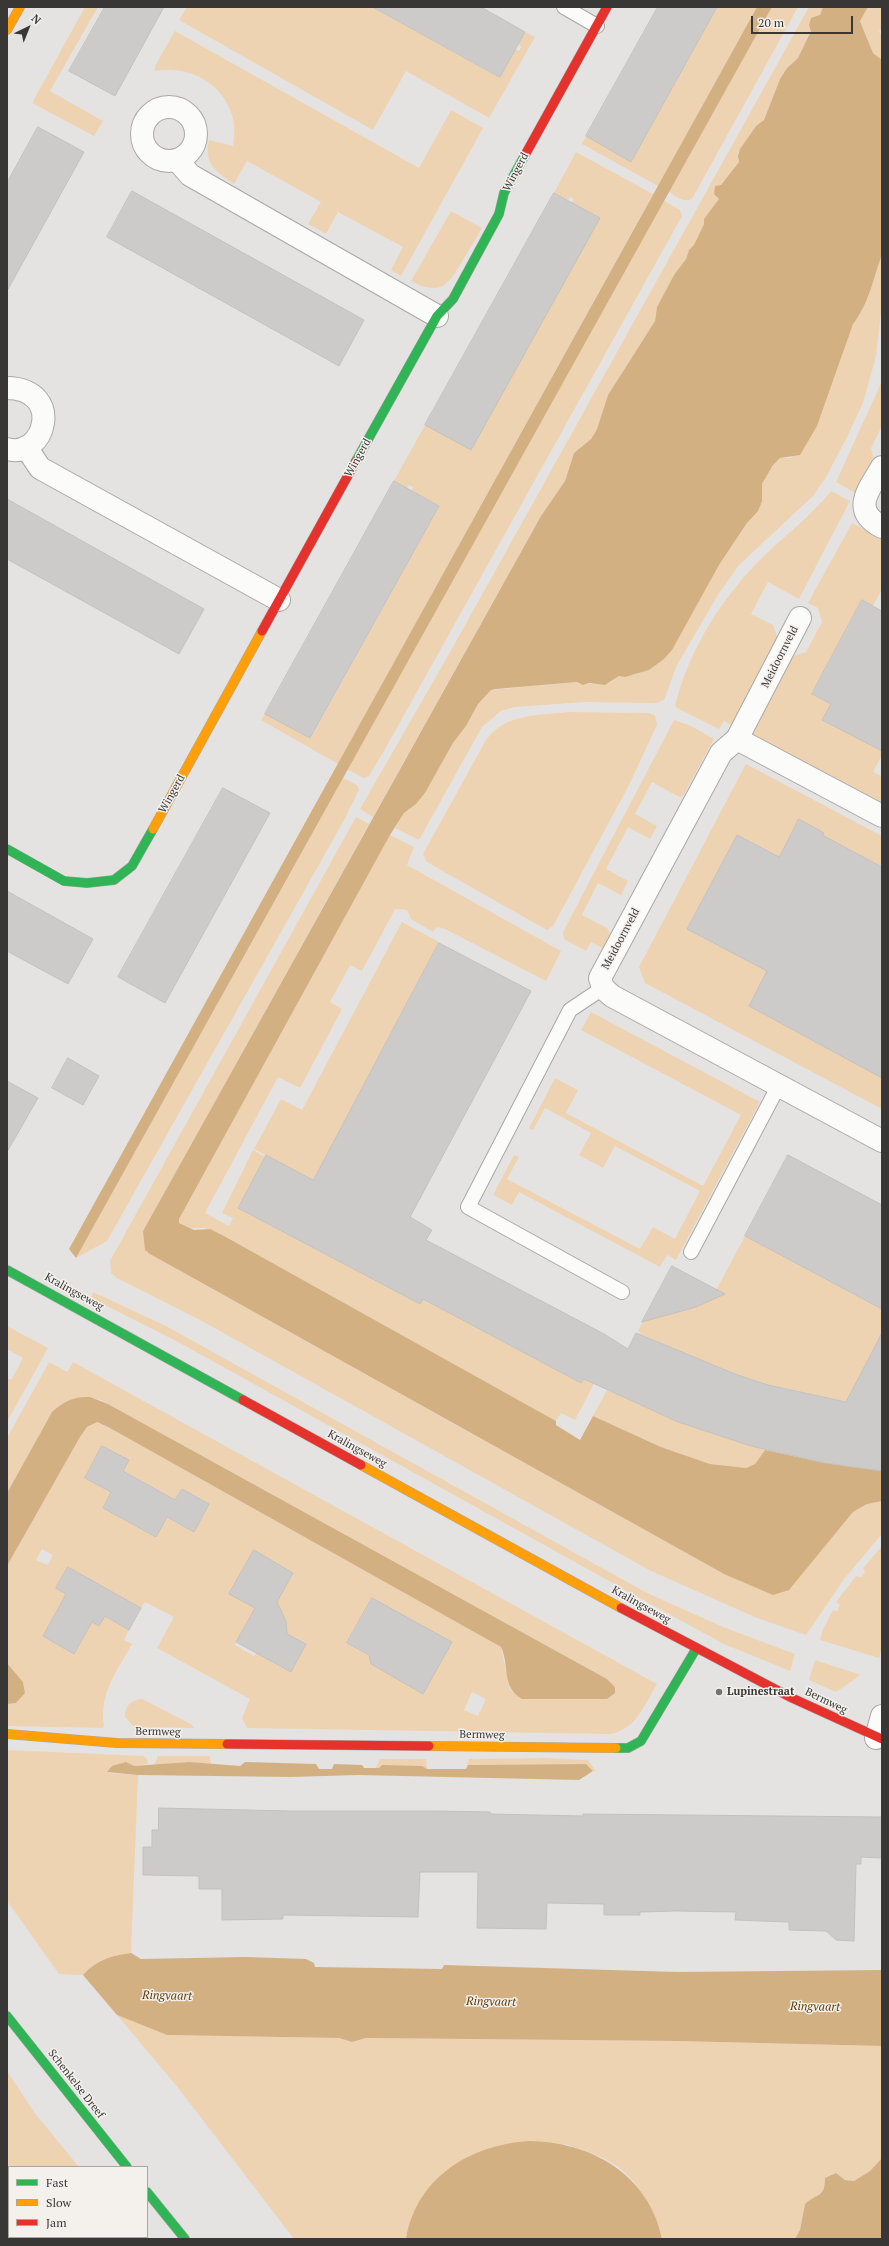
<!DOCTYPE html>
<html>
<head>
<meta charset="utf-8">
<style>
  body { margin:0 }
  #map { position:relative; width:889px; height:2246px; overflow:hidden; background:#e5e3e1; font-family:"PT Serif",serif }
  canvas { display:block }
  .frame { position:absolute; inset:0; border:8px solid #393736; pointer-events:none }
  .legend { position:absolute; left:8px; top:2166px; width:140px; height:72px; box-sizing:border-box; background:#f4f1ed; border:1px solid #a9a7a4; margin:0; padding:5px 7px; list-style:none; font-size:12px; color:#393736 }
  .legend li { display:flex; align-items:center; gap:8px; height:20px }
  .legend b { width:20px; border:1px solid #a9a7a4 }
  .north { position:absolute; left:8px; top:8px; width:40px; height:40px; -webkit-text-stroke:3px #f4f1ed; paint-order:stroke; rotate:43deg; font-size:11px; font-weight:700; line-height:16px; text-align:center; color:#393736 }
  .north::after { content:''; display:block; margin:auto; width:14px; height:18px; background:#393736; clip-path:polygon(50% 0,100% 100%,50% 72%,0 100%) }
  .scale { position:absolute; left:751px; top:16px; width:102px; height:18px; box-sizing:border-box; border:2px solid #393736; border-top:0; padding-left:5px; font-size:12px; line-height:14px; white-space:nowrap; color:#393736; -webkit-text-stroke:3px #f4f1ed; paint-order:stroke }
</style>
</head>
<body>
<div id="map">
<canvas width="889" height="2246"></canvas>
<div class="frame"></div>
<ul class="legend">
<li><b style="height:5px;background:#30b455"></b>Fast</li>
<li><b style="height:5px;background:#ff9f0a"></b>Slow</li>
<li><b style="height:5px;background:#e5322d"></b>Jam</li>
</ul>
<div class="north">N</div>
<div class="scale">20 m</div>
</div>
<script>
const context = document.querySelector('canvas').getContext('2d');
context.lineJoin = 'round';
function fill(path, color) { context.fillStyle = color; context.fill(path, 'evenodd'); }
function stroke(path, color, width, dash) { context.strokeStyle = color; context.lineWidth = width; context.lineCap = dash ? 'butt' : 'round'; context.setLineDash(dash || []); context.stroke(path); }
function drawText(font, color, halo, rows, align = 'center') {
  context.font = font + ' "PT Serif",serif'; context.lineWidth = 3; context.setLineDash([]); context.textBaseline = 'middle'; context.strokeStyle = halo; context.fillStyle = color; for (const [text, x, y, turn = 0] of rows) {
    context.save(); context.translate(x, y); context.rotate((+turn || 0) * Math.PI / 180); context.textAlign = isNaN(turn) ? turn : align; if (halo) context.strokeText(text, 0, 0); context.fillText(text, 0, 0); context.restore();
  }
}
const green = new Path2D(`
  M 85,7 L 98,7 L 50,91 L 103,121 L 94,136 L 32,103 Z
  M 187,7 L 373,7 L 499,77 L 515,49 L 519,51 L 521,47 L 518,44 L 525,32 L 535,37 L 489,118 L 406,71 L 373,130 L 179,20 Z
  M 717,7 L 757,7 L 658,186 L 582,144 L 586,136 L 631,161 Z
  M 772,7 L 798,7 L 692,199 C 683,203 675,196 668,191 Z
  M 809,7 L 823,7 L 821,14 L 811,22 L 811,31 L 798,58 L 787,68 L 780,79 L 764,120 L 756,126 L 740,149 L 739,162 L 732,172 L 721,185 L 715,186 L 716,196 L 720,199 L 704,219 L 704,224 L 694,246 L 689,250 L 686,259 L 674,275 L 657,307 L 655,321 L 608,395 L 597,429 L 591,439 L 574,453 L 565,481 L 541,516 L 373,817 L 360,809 L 449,654 Z
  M 868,7 L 882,7 L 882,29 L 879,31 L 882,37 L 882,60 L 873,53 L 860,20 Z
  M 175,31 L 419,168 L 451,110 L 483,128 L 401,276 L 391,270 L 403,247 L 338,212 L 326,234 L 308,224 L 321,202 L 247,161 L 234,184 C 217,173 203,163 209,140 L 233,146 C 243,98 200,63 155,71 L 155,66 Z
  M 576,152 L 653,194 L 338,764 L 261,720 L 265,714 L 311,738 L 439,506 L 412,491 L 413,487 L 409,485 L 407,488 L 394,481 L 425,425 L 600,218 L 572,203 L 574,199 L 570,197 L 568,200 L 554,193 Z
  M 663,200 L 680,210 L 682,216 L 384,751 L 369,776 L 363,778 L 347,769 Z
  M 451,211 L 482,228 C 476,239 469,250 463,260 C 448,285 441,297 411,281 Z
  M 882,255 L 882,303 L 876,356 L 863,403 L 847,437 L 825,479 L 813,496 L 739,565 L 718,595 L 677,665 L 664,700 L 656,703 L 585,702 L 515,707 L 501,711 L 482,727 L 419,840 L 395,828 L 404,813 L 416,804 L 425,793 L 453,743 L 466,726 L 478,704 L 491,690 L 577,682 L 579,684 L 608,684 L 619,676 C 638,678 660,664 672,649 L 719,565 L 762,501 L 762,484 L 773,465 L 780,458 L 791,458 L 817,426 L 844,346 L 853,324 L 862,311 Z
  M 882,381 L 882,426 L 871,448 L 874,460 L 857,494 L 836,482 Z
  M 831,491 L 850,501 L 799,599 L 768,582 L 751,614 L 773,625 L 778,639 L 733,726 L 724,721 L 719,729 L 677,708 L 675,706 C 689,648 725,593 767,553 C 789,532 812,515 831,491 Z
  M 852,523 L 882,539 L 882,589 L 873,606 L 862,600 L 812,694 L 831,704 L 823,721 L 849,734 L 857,718 L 882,649 L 882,755 L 873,772 L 882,776 L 882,805 L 749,734 L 790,657 L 806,652 L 822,622 L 818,608 L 808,603 Z
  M 568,712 L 649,713 L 655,716 L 657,725 L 628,787 L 553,926 L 547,930 L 432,865 L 426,861 L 423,854 L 486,740 C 506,713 537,716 568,712 Z
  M 674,720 L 691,726 L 714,739 L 683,796 L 679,797 L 652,782 L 635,814 L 657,826 L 650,839 L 628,827 L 606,869 L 628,881 L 621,895 L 598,883 L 582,915 L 607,928 L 611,935 L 604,949 L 591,942 L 586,951 L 564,939 L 563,932 Z
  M 746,764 L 882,836 L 882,867 L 836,843 L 749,1006 L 882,1077 L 882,1109 L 645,983 L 639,967 ZM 799,820 L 824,833 L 803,870 L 793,849 L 785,845 ZM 737,835 L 773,854 L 723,948 L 687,928 Z
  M 343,778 L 357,785 L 359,790 L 343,822 L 107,1241 L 76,1258 Z
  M 356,817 L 369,824 L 143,1231 L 180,1271 L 724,1574 L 789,1589 L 853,1512 L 867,1504 L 882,1501 L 882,1534 L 845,1578 L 806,1635 L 757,1618 L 651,1571 L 200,1320 L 117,1278 L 111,1273 L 110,1261 Z
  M 390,835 L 414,847 L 407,865 L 561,951 L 546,981 L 445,929 L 437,927 L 433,932 L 411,919 L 407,910 L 395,909 L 362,971 L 350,965 L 330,1002 L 342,1009 L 300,1088 L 278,1077 L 205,1213 L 229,1226 L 233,1218 L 222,1213 L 253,1150 L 265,1157 L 238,1208 L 420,1304 L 423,1299 L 581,1383 L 589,1369 L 599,1374 L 575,1420 L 561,1413 L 556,1421 L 224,1236 L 205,1228 L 189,1228 L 179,1223 L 179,1219 Z
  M 402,922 L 439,942 L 438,945 L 313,1180 L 254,1149 L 281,1099 L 302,1110 Z
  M 591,1012 L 760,1102 L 676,1260 L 667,1255 L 660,1267 L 519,1192 L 512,1205 L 493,1195 L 514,1155 L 519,1157 L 507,1179 L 640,1249 L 653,1227 L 675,1239 L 700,1191 L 615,1146 L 603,1168 L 579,1155 L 591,1133 L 545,1108 L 533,1130 L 529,1128 L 555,1078 L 578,1090 L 566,1113 L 703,1186 L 741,1115 L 581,1030 Z
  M 745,1236 L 882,1309 L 882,1354 L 861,1405 L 768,1385 L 702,1362 L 639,1334 L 640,1332 L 638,1331 L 652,1304 C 676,1307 691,1313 712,1298 Z
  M 93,1292 L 166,1326 L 647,1593 L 723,1627 L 795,1654 L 790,1671 L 724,1644 L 665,1612 L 180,1343 L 91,1298 Z
  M 7,1326 L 48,1348 L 7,1422 L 7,1378 L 11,1380 L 23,1358 L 7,1349 Z
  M 49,1362 L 67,1372 L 73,1362 L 657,1684 C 645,1704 636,1730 610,1734 L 247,1728 L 242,1718 L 250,1699 L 157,1648 L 174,1617 L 145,1602 L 141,1608 L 92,1580 L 84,1593 L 70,1587 L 43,1636 L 74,1654 L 92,1622 L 99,1626 L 105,1616 L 129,1630 L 124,1640 L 132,1644 C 116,1673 99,1693 104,1727 L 102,1728 L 7,1726 L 7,1704 L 16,1703 L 25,1693 L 23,1682 L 7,1663 L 7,1566 L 80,1437 L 87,1427 L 96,1422 L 108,1427 L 501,1647 L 510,1689 L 522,1699 L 607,1699 L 615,1693 L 615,1687 L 607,1679 L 101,1400 C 82,1395 66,1399 52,1412 L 7,1493 L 7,1438 ZM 103,1446 L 129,1460 L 123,1471 L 175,1500 L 182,1489 L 209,1504 L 194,1532 L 167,1517 L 156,1537 L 103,1508 L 111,1492 L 85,1478 ZM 42,1549 L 53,1555 L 48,1565 L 36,1560 ZM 254,1550 L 293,1573 L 275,1606 C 283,1613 289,1622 285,1633 L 306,1644 L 291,1672 L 256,1653 L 254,1656 L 235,1645 L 255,1608 ZM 372,1598 L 386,1669 L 381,1670 L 371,1664 L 372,1657 L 347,1643 ZM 472,1692 L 486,1699 L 478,1716 L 464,1710 Z
  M 607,1390 L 678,1422 L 765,1450 L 755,1464 L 746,1468 L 710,1464 L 661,1447 L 593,1416 Z
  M 882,1546 L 882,1648 L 879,1658 L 820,1640 L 823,1629 L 833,1610 L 837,1611 L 840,1605 L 836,1602 L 856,1576 L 861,1577 L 865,1572 L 863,1568 Z
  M 815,1660 L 861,1675 L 836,1692 L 809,1680 Z
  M 142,1699 L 191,1724 L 194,1728 L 134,1727 L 125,1717 C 125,1706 130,1700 142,1699 Z
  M 7,1750 L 144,1756 L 147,1759 L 148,1764 L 133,1766 L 128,1763 L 108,1773 L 138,1775 L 131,1953 C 111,1956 98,1959 83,1975 L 59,1974 L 7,1901 Z
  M 158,1756 L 210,1756 L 211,1765 L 189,1762 L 154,1765 Z
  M 545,1758 L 588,1760 L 596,1771 L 593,1771 L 586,1764 L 468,1765 L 466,1769 L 469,1759 Z
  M 380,1759 L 426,1759 L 427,1769 L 376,1768 Z
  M 117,2015 L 167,2035 L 339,2038 L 352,2042 L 366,2038 L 677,2041 L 882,2046 L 882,2158 L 870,2171 L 854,2181 L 845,2180 L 836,2173 L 825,2178 C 828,2194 815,2196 805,2204 L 800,2230 L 795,2239 L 662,2239 C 656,2211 637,2177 612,2163 C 597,2154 581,2150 565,2144 L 408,2229 L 406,2239 L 294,2239 L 179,2089 Z
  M 7,2071 L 34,2112 L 79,2167 L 9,2167 L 9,2172 L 7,2169 Z
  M 60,2237 L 136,2237 L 137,2239 L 62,2239 Z`);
const water = new Path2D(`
  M 757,7 L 772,7 L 76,1258 L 69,1249 Z
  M 823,7 L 868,7 L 860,21 L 873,53 L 882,60 L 882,255 C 873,278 869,304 853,324 L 817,426 L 800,455 L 780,458 L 773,465 L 762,484 L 762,501 L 758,511 L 747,523 L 719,565 L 672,650 L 664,659 L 649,670 L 625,677 L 619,676 L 605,685 L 589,683 L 583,685 L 577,682 L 496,689 L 491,690 L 478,704 L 466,726 L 453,743 L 425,793 L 416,804 L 404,813 L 390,835 L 179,1219 L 179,1223 L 194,1230 L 210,1229 L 224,1236 L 556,1421 L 556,1425 L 580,1440 L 593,1416 L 661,1447 L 710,1464 L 746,1468 L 755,1464 L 765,1450 L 825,1463 L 882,1471 L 882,1501 L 867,1504 L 853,1512 L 789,1590 L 773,1595 L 724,1574 L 150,1254 L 145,1250 L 143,1231 L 541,516 L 565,481 L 574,453 L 591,439 L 597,429 L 608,395 L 655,321 L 657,307 L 674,275 L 686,259 L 689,250 L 694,245 L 704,224 L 704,219 L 719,199 L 714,194 L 715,186 L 721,185 L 739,162 L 738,156 L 740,149 L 756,126 L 764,120 L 780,79 L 787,68 L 798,58 L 811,31 L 809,25 L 811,18 L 820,15 Z
  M 90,1397 L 108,1404 L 607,1679 L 615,1687 L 615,1693 L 607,1699 L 522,1699 C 501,1687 510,1666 501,1647 L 108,1427 L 97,1422 L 87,1427 L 80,1437 L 7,1566 L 7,1493 L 52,1412 C 64,1401 74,1396 90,1397 Z
  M 7,1663 L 23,1682 L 25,1693 L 16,1703 L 7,1704 Z
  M 126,1762 L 134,1766 L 189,1762 L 240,1766 L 245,1762 L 316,1764 L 319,1769 L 332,1769 L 334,1764 L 362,1765 L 364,1768 L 379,1768 L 382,1765 L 422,1766 L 427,1769 L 466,1769 L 468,1765 L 586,1764 L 593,1771 L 579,1780 L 358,1775 L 291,1777 L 138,1775 L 107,1772 L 112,1766 Z
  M 131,1953 L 141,1959 L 245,1957 L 306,1959 L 314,1963 L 315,1967 L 442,1969 L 444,1965 L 678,1972 L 882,1970 L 882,2046 L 677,2041 L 366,2038 L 352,2042 L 339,2038 L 167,2035 L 117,2015 L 83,1975 C 98,1959 111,1956 131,1953 Z
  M 529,2141 C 591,2142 649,2174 662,2239 L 406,2239 C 417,2177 470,2145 529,2141 Z
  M 882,2158 L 882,2239 L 795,2239 L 800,2230 L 805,2204 C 817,2193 825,2198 825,2178 L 836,2173 L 845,2180 L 854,2181 L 870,2171 Z
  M 7,2169 L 9,2172 L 9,2237 L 18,2237 L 7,2238 Z`);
const building = new Path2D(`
  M 105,7 L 164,7 L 115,96 L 69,71 Z
  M 373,7 L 481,7 L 525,32 L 500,77 Z
  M 658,7 L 717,7 L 631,162 L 586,136 Z
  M 38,127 L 84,152 L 7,291 L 7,183 Z
  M 132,191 L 364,320 L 339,366 L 107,237 Z
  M 554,193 L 600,218 L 471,450 L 425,425 Z
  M 394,481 L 439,506 L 310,738 L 265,714 Z
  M 7,499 L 204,609 L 179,654 L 7,559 Z
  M 862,600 L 882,611 L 882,751 L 822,720 L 831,704 L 812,694 Z
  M 223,788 L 270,813 L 165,1003 L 118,977 Z
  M 799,819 L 824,833 L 822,835 L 882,867 L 882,1078 L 749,1006 L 767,971 L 687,929 L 737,835 L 779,857 Z
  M 7,891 L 93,939 L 68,984 L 7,951 Z
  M 439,943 L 531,991 L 410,1217 L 432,1230 L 426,1240 L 604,1334 L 628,1349 L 636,1333 L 735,1374 L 768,1385 L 846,1402 L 882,1333 L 882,1471 L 825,1463 L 751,1446 L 678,1422 L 584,1379 L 581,1383 L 423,1299 L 420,1304 L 238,1208 L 266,1155 L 313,1180 Z
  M 68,1058 L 99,1076 L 83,1105 L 52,1088 Z
  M 7,1081 L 38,1098 L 7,1152 Z
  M 788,1155 L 882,1205 L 882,1309 L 745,1236 Z
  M 672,1266 L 725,1294 L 696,1307 L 642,1322 Z
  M 102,1446 L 129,1460 L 123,1471 L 175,1500 L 182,1489 L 209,1504 L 194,1532 L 167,1517 L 156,1537 L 103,1508 L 111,1492 L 85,1478 Z
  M 254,1550 L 293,1573 L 277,1602 L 286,1621 L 287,1634 L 306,1644 L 291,1672 L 236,1642 L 255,1608 L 229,1594 Z
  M 68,1567 L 141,1608 L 129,1630 L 105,1616 L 99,1626 L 92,1622 L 74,1654 L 43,1636 L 66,1594 L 56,1588 Z
  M 372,1598 L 452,1642 L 423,1694 L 371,1664 L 369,1655 L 347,1643 Z
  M 159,1808 L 291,1811 L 434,1811 L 490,1812 L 490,1814 L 583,1816 L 583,1814 L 882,1817 L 882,1858 L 861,1857 L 861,1864 L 856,1864 L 854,1941 L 836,1940 L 826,1931 L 789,1930 L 789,1922 L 735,1920 L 736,1912 L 676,1911 L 640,1912 L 640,1915 L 604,1915 L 604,1904 L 547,1903 L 546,1929 L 477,1928 L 478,1872 L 420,1872 L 418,1917 L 283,1915 L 283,1919 L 222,1920 L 222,1889 L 199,1889 L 199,1876 L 143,1875 L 143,1847 L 152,1847 L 152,1830 L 158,1830 Z`);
const lane = new Path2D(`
  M 564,7 L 597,26
  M 603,988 L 570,1010 L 468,1207 L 622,1292
  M 691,1252 L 779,1085`);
const street = new Path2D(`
  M142 134a27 27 0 1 1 54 0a27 27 0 1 1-54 0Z
  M 178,161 L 190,175 L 437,316
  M 7,388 C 65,389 45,460 7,449
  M 26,447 L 40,468 L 279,600
  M 882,467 C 869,490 850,510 882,527
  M 800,618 L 737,739 L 721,753 L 600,978 L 603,988 L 612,996 L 882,1141
  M 737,739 L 882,816
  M 876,1738 L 882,1716`);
const fast = new Path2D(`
  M 356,461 L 437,316 L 453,299 L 499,214 L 504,193 L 525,155
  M 7,849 L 64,881 L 87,883 L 114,880 L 132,866 L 153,829
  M 7,1270 L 243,1400
  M 616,1748 L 628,1748 L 641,1741 L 696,1649
  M 7,2016 L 127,2167
  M 147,2192 L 185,2239`);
const slow = new Path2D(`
  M 7,30 L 20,7
  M 153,829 L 262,631
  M 361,1465 L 621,1608
  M 7,1734 L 117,1743 L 227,1744
  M 429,1746 L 616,1748`);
const jam = new Path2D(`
  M 525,155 L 607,7
  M 262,631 L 356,461
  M 243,1400 L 361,1465
  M 621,1608 L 792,1698 L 882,1739
  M 227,1744 L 429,1746`);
const markers = [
  [719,1692,4,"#757372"]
];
const streetNames = [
  ["Wingerd",516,172,-62],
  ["Wingerd",358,458,-61],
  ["Meidoornveld",780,657,-63],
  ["Wingerd",172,794,-61],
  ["Meidoornveld",621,939,-62],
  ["Kralingseweg",74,1292,29],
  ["Kralingseweg",357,1449,29],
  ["Kralingseweg",641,1605,29],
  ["Bermweg",826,1701,26],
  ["Bermweg",158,1732,1],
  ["Bermweg",482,1735,1],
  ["Schenkelse Dreef",76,2084,52]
];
const poiNames = [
  ["Lupinestraat",727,1692]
];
const waterNames = [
  ["Ringvaart",167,1996,1],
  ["Ringvaart",491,2002,1],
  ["Ringvaart",815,2007,1]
];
fill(green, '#eed3b2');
fill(water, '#d3b082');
fill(building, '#cdcbc9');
stroke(building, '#c3c1bf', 1);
stroke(lane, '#a9a8a6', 16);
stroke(street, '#a9a8a6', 24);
stroke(fast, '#a9a8a6', 10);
stroke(slow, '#a9a8a6', 10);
stroke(jam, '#a9a8a6', 10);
stroke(lane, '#fbfbfa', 14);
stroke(street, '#fbfbfa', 22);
stroke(fast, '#30b455', 9);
stroke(slow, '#ff9f0a', 9);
stroke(jam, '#e5322d', 9);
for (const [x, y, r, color] of markers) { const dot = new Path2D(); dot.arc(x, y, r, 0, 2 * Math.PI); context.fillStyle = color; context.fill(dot); stroke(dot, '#f4f1ed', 1.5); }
drawText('11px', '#393736', '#f4f1ed', streetNames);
drawText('bold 11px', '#393736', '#f4f1ed', poiNames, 'left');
drawText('italic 12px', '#5d3c06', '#f4f1ed', waterNames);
</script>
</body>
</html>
